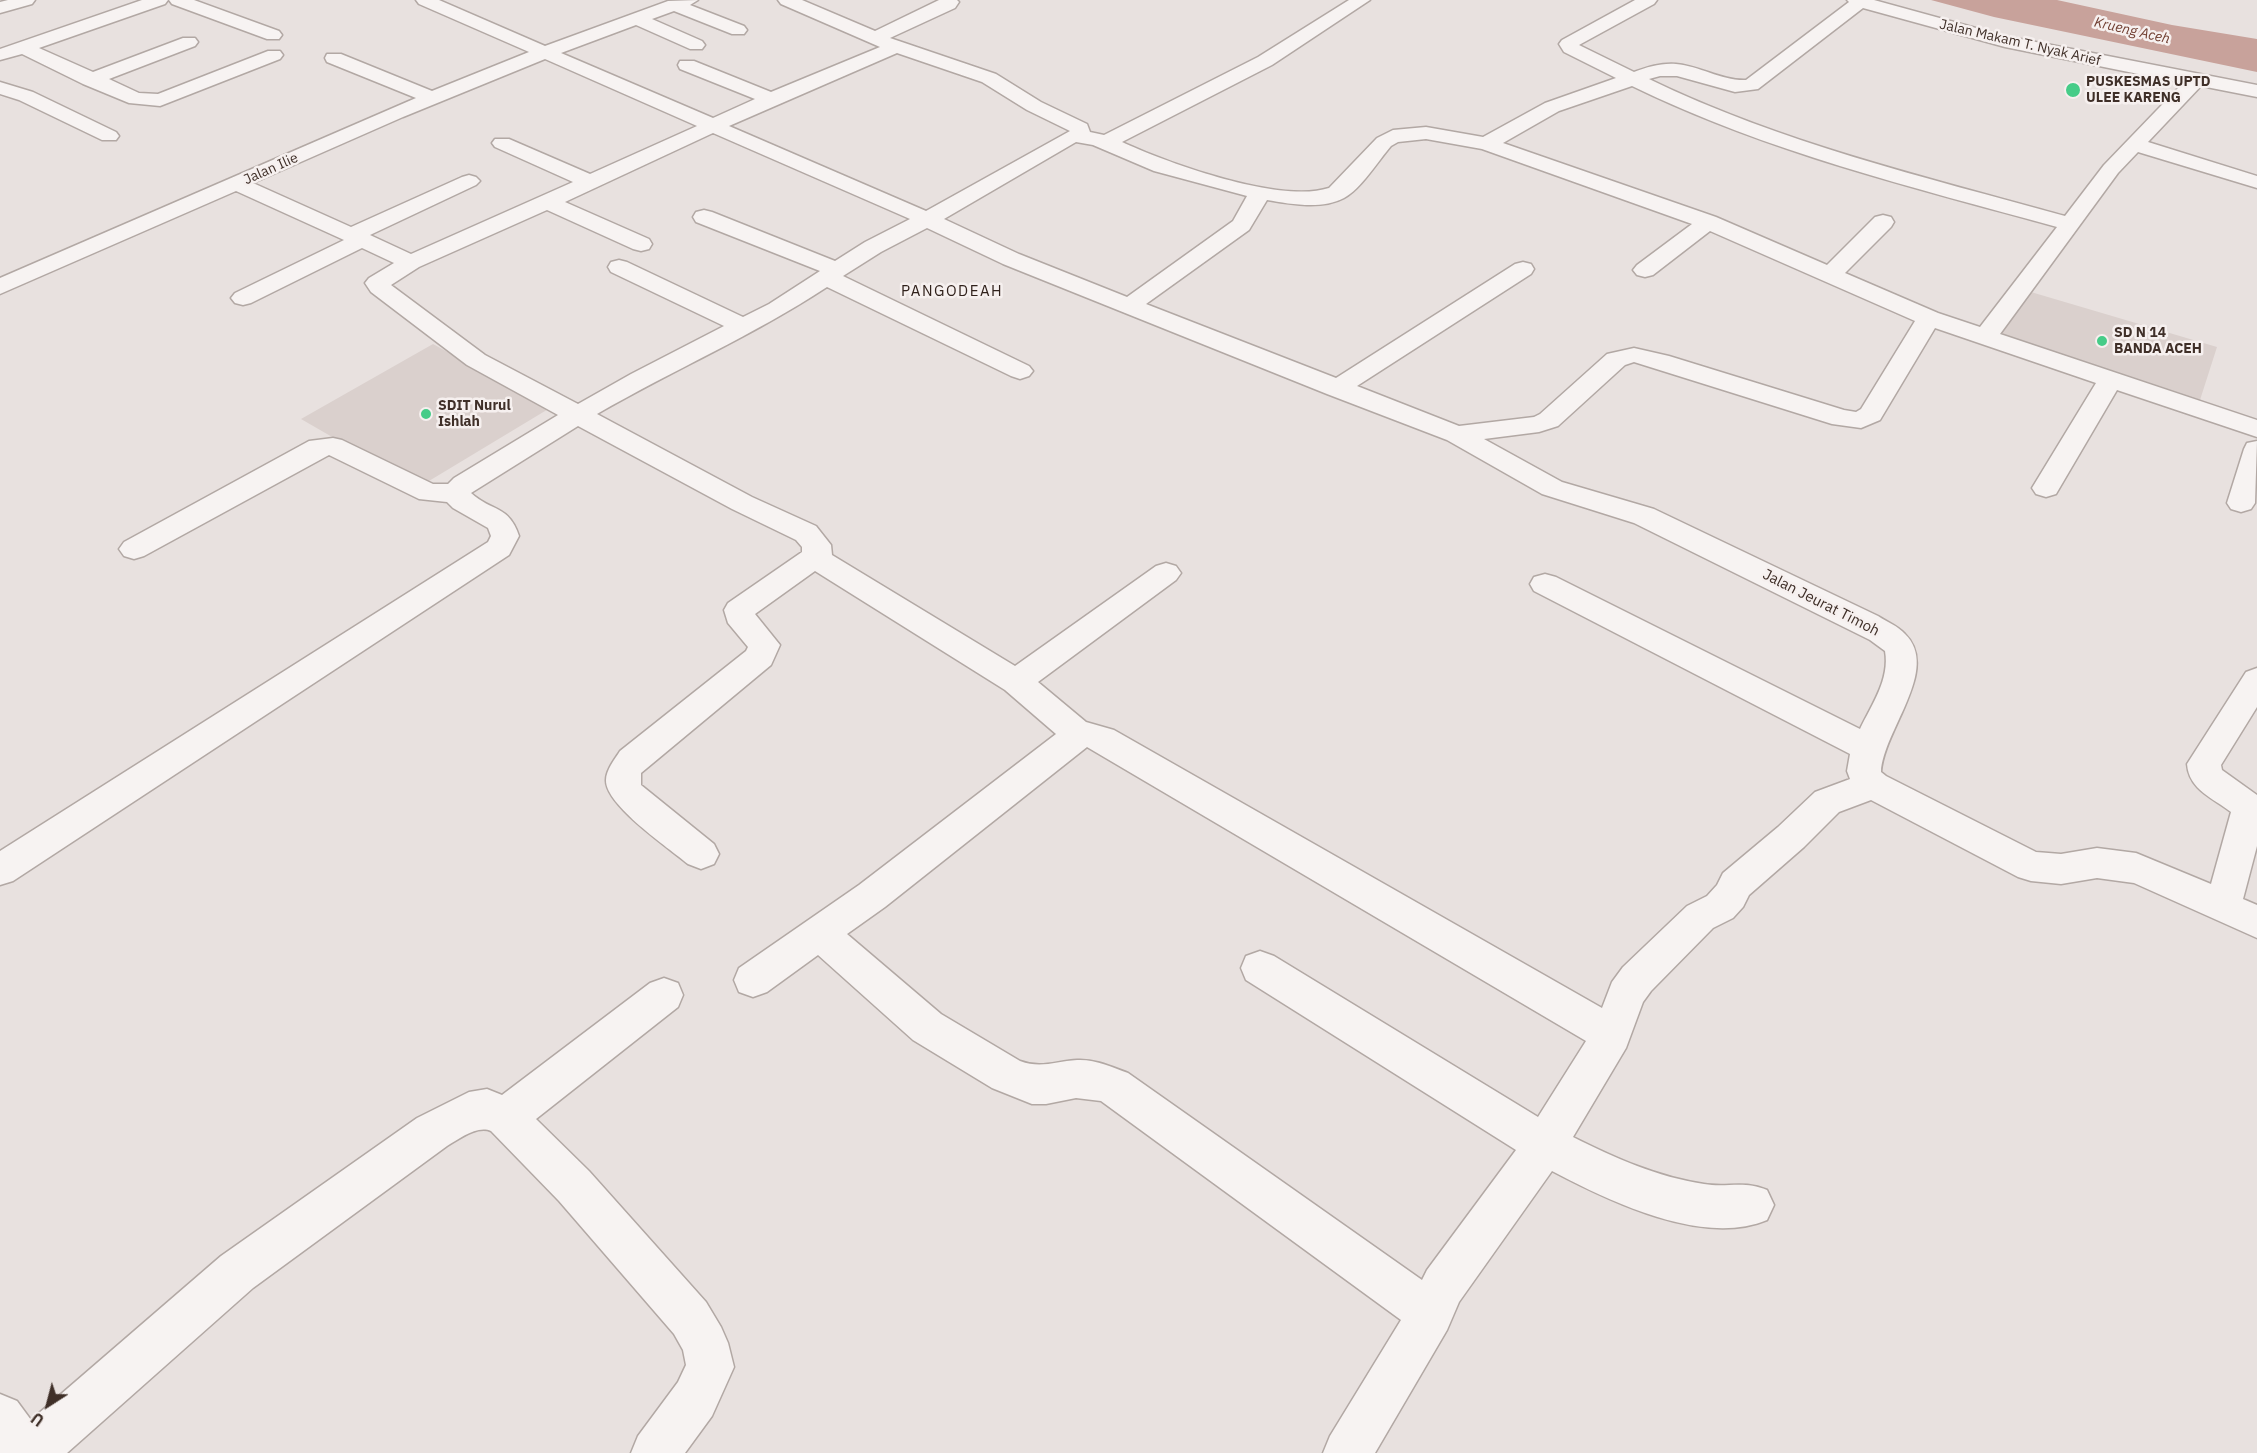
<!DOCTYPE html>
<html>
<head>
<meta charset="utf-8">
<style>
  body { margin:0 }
  #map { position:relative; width:2257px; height:1453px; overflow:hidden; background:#e8e1df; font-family:"IBM Plex Sans",sans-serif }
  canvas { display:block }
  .north { position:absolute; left:18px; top:1375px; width:60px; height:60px; -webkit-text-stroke:4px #f6f0ef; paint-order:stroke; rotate:216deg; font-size:16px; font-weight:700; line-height:24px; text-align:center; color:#3f2f28 }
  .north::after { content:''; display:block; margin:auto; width:21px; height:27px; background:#3f2f28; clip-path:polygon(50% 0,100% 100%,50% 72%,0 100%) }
</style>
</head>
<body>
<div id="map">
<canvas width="2257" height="1453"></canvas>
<div class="north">U</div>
</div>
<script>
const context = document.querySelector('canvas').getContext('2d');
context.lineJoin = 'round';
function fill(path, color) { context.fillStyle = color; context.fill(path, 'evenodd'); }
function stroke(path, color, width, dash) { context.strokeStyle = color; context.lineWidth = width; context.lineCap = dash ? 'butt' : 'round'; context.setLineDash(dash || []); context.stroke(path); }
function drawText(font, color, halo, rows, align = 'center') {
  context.font = font + ' "IBM Plex Sans",sans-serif'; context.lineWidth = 5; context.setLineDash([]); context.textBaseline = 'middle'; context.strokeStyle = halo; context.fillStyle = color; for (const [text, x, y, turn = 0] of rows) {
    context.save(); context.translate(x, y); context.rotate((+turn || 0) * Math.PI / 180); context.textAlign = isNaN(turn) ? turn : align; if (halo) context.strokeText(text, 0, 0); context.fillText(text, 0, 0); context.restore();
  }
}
const built = new Path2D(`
  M 2014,287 L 2217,347 L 2200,400 L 1989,335 Z
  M 433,344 L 550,408 L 419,487 L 301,419 Z`);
const water = new Path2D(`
  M 1931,0 L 2057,0 L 2172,25 L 2257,39 L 2257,72 L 1994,17 Z`);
const minor = new Path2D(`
  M 8,0 L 35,0 L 32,4 L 0,13 L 0,2 Z
  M 142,0 L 168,0 L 165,4 L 39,48 L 93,72 L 183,38 L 195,38 L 198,42 L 195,46 L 109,79 L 139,93 L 158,94 L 268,51 L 280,51 L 283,55 L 280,59 L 160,106 L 129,103 L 83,84 L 22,54 L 0,60 L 0,49 Z
  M 169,0 L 194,0 L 279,31 L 282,35 L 279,39 L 267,39 L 172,4 Z
  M 416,0 L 439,0 L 545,46 L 668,1 L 698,0 L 690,5 L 744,26 L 747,30 L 744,34 L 732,34 L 674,11 L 652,19 L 702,41 L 705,45 L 702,49 L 690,49 L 636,25 L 561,53 L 713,118 L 755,99 L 680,69 L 678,65 L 680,61 L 694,61 L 771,92 L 880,47 L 781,4 L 778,0 L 802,0 L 875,31 L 939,0 L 957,0 L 959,2 L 955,8 L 890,38 L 996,74 L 1041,102 L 1087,124 L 1090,132 L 1104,135 L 1258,57 L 1349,0 L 1370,0 L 1272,65 L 1122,142 C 1168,163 1280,204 1329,188 L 1377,138 L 1393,130 L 1426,127 L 1483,137 L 1545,103 L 1616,78 L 1564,52 L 1559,44 L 1562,40 L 1635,0 L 1657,0 L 1654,4 L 1579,45 L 1634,72 C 1648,67 1660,63 1676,64 C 1700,66 1722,81 1746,80 L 1849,2 L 1847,0 L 1874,0 L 2005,36 L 2257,85 L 2257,97 L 2201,86 L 2148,142 L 2257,176 L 2257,188 L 2138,152 L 2118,173 L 2000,334 L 2257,420 L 2257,437 L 2117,390 L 2056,494 L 2046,497 L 2036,494 L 2032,488 L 2096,383 L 1935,328 L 1880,420 L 1861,428 L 1832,424 L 1634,362 L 1625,365 L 1558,426 L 1539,432 L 1484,439 L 1562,482 L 1654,509 L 1878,616 C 1887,622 1898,626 1905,634 C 1941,669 1883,731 1881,772 L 1886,776 L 2036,852 L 2061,854 L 2097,848 L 2136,853 L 2211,884 L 2231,812 C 2213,798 2189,790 2187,764 L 2246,672 L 2257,668 L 2257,707 L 2221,765 L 2222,770 L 2257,795 L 2257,846 L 2243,899 L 2257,905 L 2257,938 L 2134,883 L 2097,878 L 2061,884 L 2031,881 L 2018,877 L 1871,800 L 1839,812 L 1804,847 L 1749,895 L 1743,907 L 1733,918 L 1713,928 L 1651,991 L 1643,1002 L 1626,1048 L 1573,1137 C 1615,1158 1657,1177 1704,1184 C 1727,1188 1744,1180 1767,1190 L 1774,1205 L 1767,1220 C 1703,1247 1609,1201 1552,1171 L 1459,1302 L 1447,1330 L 1375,1453 L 1323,1453 L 1330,1436 L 1401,1320 L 1101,1101 L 1076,1098 L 1046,1104 L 1032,1104 L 992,1088 L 913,1040 L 818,955 L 767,992 L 753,997 L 739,992 L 734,980 L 739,968 L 859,885 L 1056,734 L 1005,690 L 815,571 L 755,614 L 780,645 L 771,665 L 641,773 L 641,785 L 714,844 L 719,854 L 714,864 L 701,869 L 688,864 C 669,848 605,805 606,780 C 606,770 615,759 620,751 L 746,651 L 748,647 L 728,623 L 724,610 L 728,603 L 802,552 L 802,547 L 796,540 L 732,509 L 578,426 L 471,493 C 492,512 509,505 519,536 L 509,555 L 13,881 L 0,885 L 0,851 L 488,542 L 491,536 L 488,528 L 453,508 L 447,502 L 419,499 L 329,455 L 144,556 L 134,559 L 124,556 L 119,549 L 124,542 L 309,441 L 333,438 L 342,440 L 433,484 L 448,484 L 454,478 L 558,415 L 467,365 L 371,292 L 365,283 L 369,278 L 394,263 L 362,248 L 251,303 L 243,305 L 235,303 L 231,298 L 235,293 L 344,240 L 236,191 L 0,294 L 0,278 L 416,98 L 327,62 L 325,58 L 327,54 L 341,54 L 432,91 L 529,52 L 419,4 ZM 1863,8 L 2005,47 L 2183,83 L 2104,165 L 2065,216 C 1924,177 1781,143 1649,79 L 1660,76 L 1677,76 L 1735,92 L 1758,89 ZM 897,53 L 982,82 L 1027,110 L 1070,131 L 926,211 L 729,126 ZM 545,59 L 697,126 L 590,174 L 509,139 L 495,139 L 492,143 L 495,147 L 573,182 L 411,254 L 370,235 L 476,185 L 480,181 L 476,177 L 469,175 L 462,177 L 351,227 L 253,183 L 403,117 ZM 1632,86 C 1767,152 1912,187 2057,227 L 1980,327 L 1938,313 L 1845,273 L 1891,227 L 1894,222 L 1891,217 L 1883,215 L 1875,217 L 1827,265 L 1716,217 L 1503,143 L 1559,111 ZM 713,133 L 910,219 L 865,242 L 835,261 L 712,212 L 704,210 L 696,212 L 693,217 L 696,222 L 820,271 L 769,304 L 743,317 L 627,262 L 619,260 L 611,262 L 608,267 L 611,272 L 724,326 L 631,374 L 578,404 L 485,355 L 391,285 L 419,267 L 547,210 L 633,249 L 641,251 L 649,249 L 652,244 L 649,239 L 565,202 ZM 1426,139 L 1482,149 L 1692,224 L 1637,265 L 1633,270 L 1637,275 L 1645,277 L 1653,275 L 1710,231 L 1915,321 L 1861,409 L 1856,412 L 1844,410 L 1669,356 L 1634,348 L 1607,354 L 1540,414 L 1534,417 L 1459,426 L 1357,386 L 1531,274 L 1534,269 L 1531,264 L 1523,262 L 1515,264 L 1336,378 L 1146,304 L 1249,230 L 1267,200 C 1290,204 1322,210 1344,198 C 1361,189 1378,161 1391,146 L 1398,142 ZM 1076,142 L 1093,145 L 1154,171 L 1247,196 L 1233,221 L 1127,297 L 1019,254 L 944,219 ZM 927,228 L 1003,264 L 1327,394 L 1447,440 L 1542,494 L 1634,523 L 1870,640 L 1885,651 C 1890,679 1872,704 1860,729 L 1556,577 L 1545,574 L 1534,577 L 1530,584 L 1534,591 L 1850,754 L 1847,771 L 1850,779 L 1815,792 L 1778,827 L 1723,873 L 1717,885 L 1707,896 L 1687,906 L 1623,967 L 1612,982 L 1602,1008 L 1114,730 L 1086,722 L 1038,682 L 1176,580 L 1181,573 L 1176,566 L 1166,563 L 1156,566 L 1015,666 L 832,555 L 831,545 L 816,526 L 752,497 L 597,414 C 673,370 754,335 827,287 L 1011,376 L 1020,379 L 1029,376 L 1033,371 L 1029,366 L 843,276 L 881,252 ZM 1087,747 L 1586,1041 L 1538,1117 L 1274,956 L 1260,951 L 1246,956 L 1241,968 L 1246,980 L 1516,1150 L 1427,1270 L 1422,1280 L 1128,1073 C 1112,1067 1095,1059 1077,1060 C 1056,1061 1041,1069 1020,1061 L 941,1014 L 847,934 L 885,907 Z
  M 0,82 L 33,92 L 116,132 L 119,136 L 116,140 L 102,140 L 19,100 L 0,94 Z
  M 2257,441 L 2255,503 L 2251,509 L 2241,512 L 2231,509 L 2227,503 L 2244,449 L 2247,443 Z
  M 664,978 L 678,983 L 683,995 L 678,1007 L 536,1119 L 589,1171 L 706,1302 L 721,1327 L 728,1343 L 734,1367 L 712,1416 L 685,1453 L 631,1453 L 638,1436 L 678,1382 L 686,1365 L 683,1350 L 674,1334 L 559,1201 L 491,1131 C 477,1125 459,1139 447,1146 L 253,1288 L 67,1453 L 0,1453 L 0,1394 L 17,1401 L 31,1420 L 221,1256 L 417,1118 L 469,1092 L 487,1089 L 502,1095 L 650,983 Z`);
const markers = [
  [2073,90,8,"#46cc88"],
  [2102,341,6,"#46cc88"],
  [426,414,6,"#46cc88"]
];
const farWaternames = [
  ["Krueng Aceh",2132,31,13]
];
const farStreetnames = [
  ["Jalan Makam T. Nyak Arief",2020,43,13],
  ["Jalan Ilie",271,169,-24]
];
const farPoinames = [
  ["PUSKESMAS UPTD",2086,82],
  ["ULEE KARENG",2086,98],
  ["SD N 14",2114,333],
  ["BANDA ACEH",2114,349],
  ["SDIT Nurul",438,406],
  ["Ishlah",438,422]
];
const farQuarternames = [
  ["PANGODEAH",952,292]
];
const streetNames = [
  ["Jalan Jeurat Timoh",1821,603,27]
];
fill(built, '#dad0cd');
fill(water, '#c8a29b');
stroke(minor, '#b2a8a4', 3);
fill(minor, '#f7f3f2');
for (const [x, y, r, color] of markers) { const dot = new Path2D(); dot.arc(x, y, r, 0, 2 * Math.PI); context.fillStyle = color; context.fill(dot); stroke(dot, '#f6f0ef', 2); }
drawText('italic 14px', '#724033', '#f6f0ef', farWaternames);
drawText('14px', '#3f2f28', '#f6f0ef', farStreetnames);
drawText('bold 14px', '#3f2f28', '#f6f0ef', farPoinames, 'left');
context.letterSpacing = '1.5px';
drawText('15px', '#30211b', '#f6f0ef', farQuarternames);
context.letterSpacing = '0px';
drawText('15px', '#3f2f28', '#f6f0ef', streetNames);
</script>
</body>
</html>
